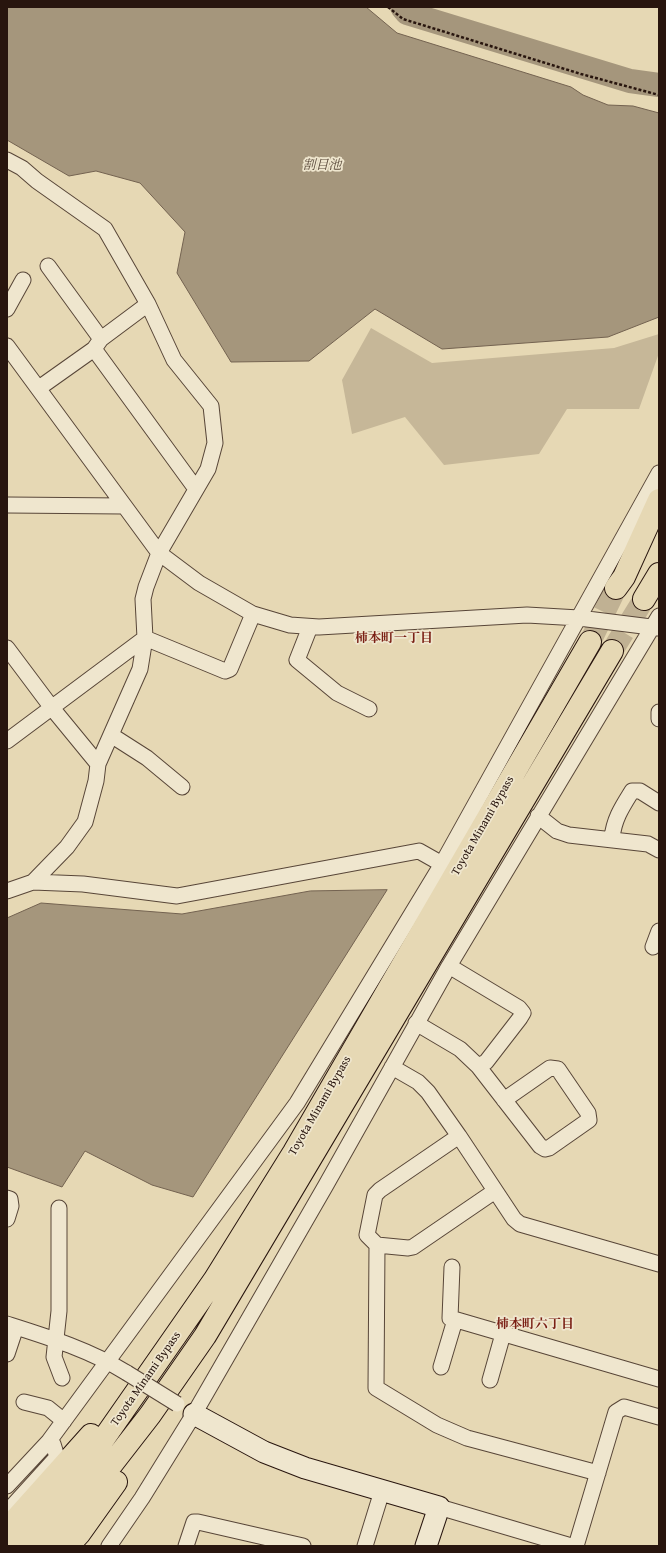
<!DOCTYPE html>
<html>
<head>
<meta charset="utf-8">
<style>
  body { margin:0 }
  #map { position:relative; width:666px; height:1553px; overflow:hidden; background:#e6d8b4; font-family:"Gentium Book Plus",serif }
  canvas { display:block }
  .frame { position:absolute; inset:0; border:8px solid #28150e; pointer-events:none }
</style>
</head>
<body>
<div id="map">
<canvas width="666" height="1553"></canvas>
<div class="frame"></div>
</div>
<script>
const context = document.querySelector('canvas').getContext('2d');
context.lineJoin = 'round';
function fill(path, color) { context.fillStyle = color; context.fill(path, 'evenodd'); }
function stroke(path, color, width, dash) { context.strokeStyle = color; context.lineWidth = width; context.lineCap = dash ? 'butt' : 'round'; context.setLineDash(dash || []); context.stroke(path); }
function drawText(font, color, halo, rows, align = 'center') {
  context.font = font + ' "Gentium Book Plus","Noto Serif JP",serif'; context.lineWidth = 3.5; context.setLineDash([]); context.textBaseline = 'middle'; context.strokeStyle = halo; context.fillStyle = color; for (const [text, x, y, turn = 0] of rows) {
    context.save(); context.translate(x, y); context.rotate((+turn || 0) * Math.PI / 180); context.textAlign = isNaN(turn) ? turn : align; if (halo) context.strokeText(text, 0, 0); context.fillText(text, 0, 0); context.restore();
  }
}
const green = new Path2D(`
  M 371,328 L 432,363 L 614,348 L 659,334 L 659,353 L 639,409 L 567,409 L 539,454 L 444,465 L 405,417 L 352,434 L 342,380 Z`);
const water = new Path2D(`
  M 7,7 L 366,7 L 397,33 L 571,87 L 583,95 L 608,105 L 633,106 L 659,113 L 659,317 L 608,337 L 442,349 L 375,309 L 309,361 L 231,362 L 177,273 L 185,232 L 140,183 L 96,171 L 69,176 L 7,140 Z
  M 387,890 L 193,1197 L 152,1185 L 85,1151 L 62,1187 L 7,1167 L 7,918 L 41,903 L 182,914 L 310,891 Z`);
const river = new Path2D(`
  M 402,7 L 407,13 L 630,81 L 659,85`);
const highwayTunnel = new Path2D(`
  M 590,642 L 616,588
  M 612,651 L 644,599`);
const path = new Path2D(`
  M 388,7 L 403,19 L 581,74 L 659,95`);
const street = new Path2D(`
  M 7,160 L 22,168 L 37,181 L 105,229 L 148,304 L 174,360 L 211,406 L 215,443 L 208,469 L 159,553 L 146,587 L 143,599 L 145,638 L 140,669 L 98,764 L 96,781 L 85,822 L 67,847 L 33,882
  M 48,266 L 101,339
  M 7,309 L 23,280
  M 7,346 L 159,553 L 199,583 L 253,614 L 290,625 L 319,627 L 527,615 L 579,618 L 659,628
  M 94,349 L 196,489
  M 39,388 L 94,349 L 101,339 L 148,304
  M 7,505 L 123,506
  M 310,627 L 297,660 L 337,693 L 369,709
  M 7,648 L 52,708 L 98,764
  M 659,712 L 659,719
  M 111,735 L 147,758 L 182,787
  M 7,741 L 145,638 L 225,671 L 230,669 L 253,614
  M 538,816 L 557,831 L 569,835 L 648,844 L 659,850
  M 612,838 C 614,819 622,807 632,791 L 640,791 L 659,803
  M 7,891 L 33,882 L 83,884 L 177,896 L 419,851 L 442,864
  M 653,947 L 659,931
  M 416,1023 L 460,1049 L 478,1066 L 486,1062 L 520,1018 L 523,1013 L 519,1008 L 449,966
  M 478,1066 L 540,1146 L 545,1149 L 549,1148 L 589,1120 L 588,1113 L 558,1069 L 550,1068 L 504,1100
  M 392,1067 L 418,1082 L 428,1092 L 459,1136
  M 495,1191 L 413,1247 L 408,1248 L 377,1245 L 367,1235 L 375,1195 L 380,1190 L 459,1136 L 514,1219 L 520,1224 L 659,1264
  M 7,1198 L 10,1199 L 11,1206 L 7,1219
  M 59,1208 L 59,1311 L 54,1357 L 62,1378
  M 377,1245 L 376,1388 L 437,1425 L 467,1438 L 598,1473
  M 452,1267 L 450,1318 L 659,1379
  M 7,1324 C 48,1337 90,1350 127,1373
  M 7,1354 L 16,1327
  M 441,1367 L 455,1320
  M 490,1380 L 503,1334
  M 24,1402 L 48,1408 L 64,1421
  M 7,1486 L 49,1441 L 297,1103 L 442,864 L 659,473
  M 439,1507 L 571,1546
  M 7,1512 L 57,1457 L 53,1444 L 49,1441
  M 109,1546 L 142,1498 L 194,1414 L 326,1185 L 449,966 L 659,616
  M 186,1546 L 194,1522 L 198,1522 L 303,1546
  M 365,1546 L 382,1491
  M 576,1546 L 616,1412 L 624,1407 L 659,1417`);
const secondary = new Path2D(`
  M 194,1414 L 264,1452 L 305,1468 L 439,1507 L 426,1546`);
const highway = new Path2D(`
  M 616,588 L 624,577 L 659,500
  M 644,599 L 659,574
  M 7,1529 L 91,1435
  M 16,1546 L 77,1477 L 215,1279 L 294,1152 L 590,642
  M 42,1546 L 91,1491 L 150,1415 L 205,1336 L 612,651
  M 68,1546 L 79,1534 L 116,1482`);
const streetBridge = new Path2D(`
  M 127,1373 L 177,1404`);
const streetNames = [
  ["Toyota Minami Bypass",483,826,-60],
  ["Toyota Minami Bypass",320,1106,-60],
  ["Toyota Minami Bypass",146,1379,-55]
];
const waterNames = [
  ["割目池",322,166]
];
const neighbourhoodNames = [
  ["柿本町一丁目",394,639],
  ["柿本町六丁目",535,1325]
];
fill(green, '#c6b798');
fill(water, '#a5967c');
stroke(water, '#736250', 1);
stroke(river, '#a5967c', 24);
stroke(highwayTunnel, '#c0b193', 22, [22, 11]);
stroke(street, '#584638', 17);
stroke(secondary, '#28150e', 23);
stroke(highway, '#28150e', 24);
stroke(path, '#28150e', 2.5, [3, 2]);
stroke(street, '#efe6ce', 15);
stroke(secondary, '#efe6ce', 21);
stroke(highway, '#e6d8b4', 22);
stroke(streetBridge, '#584638', 17, []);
stroke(streetBridge, '#efe6ce', 15);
drawText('12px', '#28150e', '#efe6ce', streetNames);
drawText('italic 13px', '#5a493a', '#efe6ce', waterNames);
drawText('bold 13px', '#7a1f14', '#efe6ce', neighbourhoodNames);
</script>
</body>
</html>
